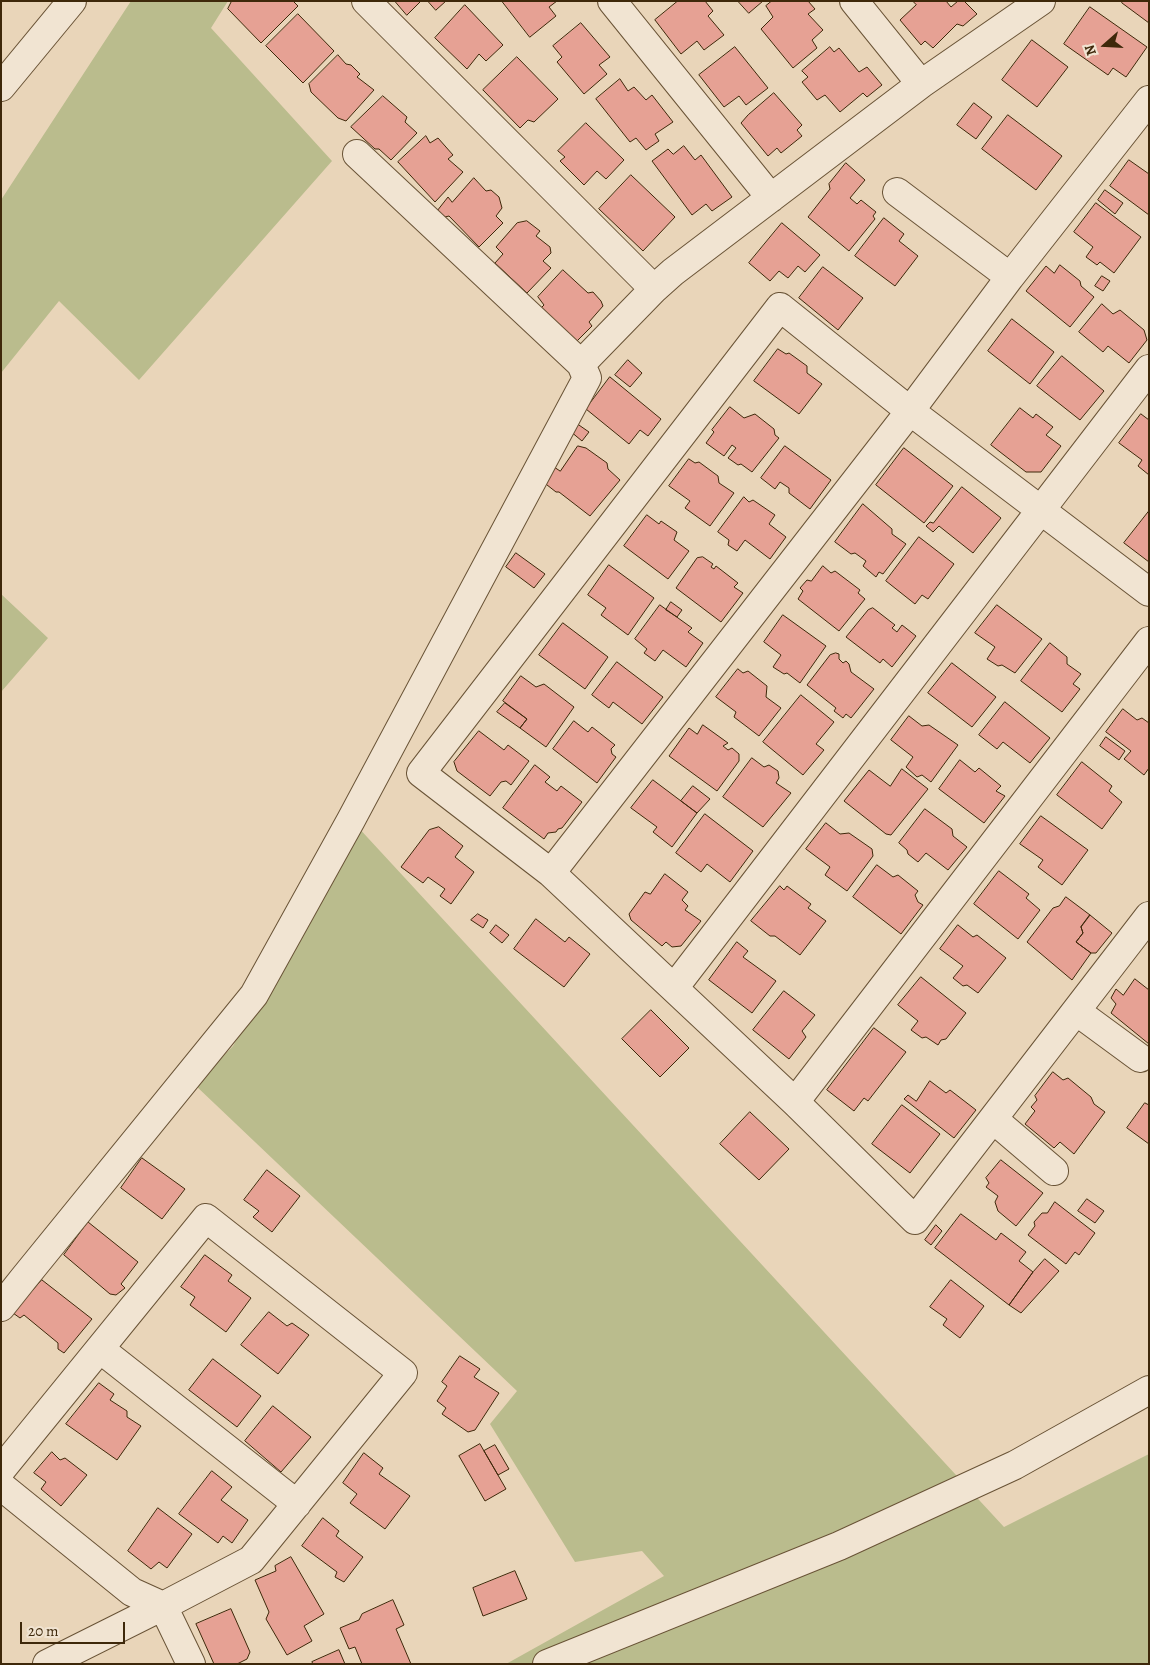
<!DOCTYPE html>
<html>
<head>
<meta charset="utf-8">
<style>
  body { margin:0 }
  #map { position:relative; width:1150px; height:1665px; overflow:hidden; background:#e9d5b9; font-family:Alegreya,serif }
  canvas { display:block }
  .frame { position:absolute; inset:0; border:2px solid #3e280a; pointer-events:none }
  .north { position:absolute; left:1080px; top:20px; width:50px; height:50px; -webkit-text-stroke:4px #f1e4d2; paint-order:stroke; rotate:251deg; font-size:14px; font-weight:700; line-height:20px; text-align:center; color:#3e280a }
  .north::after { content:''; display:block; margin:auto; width:18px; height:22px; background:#3e280a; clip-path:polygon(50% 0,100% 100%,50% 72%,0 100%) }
  .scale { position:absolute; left:20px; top:1622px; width:105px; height:22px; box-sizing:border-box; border:2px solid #3e280a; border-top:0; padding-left:6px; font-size:15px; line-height:18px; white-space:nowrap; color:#3e280a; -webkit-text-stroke:4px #f1e4d2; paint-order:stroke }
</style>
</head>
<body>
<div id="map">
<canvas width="1150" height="1665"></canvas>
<div class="frame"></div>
<div class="north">N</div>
<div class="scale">20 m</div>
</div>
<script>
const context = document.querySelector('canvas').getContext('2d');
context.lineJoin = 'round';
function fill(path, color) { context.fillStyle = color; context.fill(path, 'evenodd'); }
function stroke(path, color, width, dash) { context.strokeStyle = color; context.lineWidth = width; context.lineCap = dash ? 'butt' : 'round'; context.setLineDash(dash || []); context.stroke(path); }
const green = new Path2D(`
  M 131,1 L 228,1 L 211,28 L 332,161 L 139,380 L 59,301 L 1,373 L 1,200 Z
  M 1,594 L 48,638 L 1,692 Z
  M 356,825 L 1004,1527 L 1149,1454 L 1149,1664 L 506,1664 L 664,1576 L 642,1551 L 575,1562 L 490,1424 L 517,1391 L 195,1085 L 233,1046 Z`);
const building = new Path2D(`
  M 232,1 L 293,1 L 298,6 L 261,43 L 228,9 Z
  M 395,1 L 421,1 L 407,15 Z
  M 428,1 L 446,1 L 436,10 Z
  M 502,1 L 557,1 L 549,7 L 556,16 L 530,37 Z
  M 678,1 L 705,1 L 713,11 L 708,16 L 724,35 L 704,50 L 697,41 L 681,54 L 655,20 Z
  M 738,1 L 763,1 L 749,13 Z
  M 772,1 L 808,1 L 815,9 L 808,14 L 823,30 L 812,40 L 817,48 L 793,68 L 761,29 L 773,17 L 766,6 Z
  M 913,1 L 946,1 L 951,7 L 958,1 L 964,1 L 977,14 L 963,26 L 957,24 L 933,48 L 925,41 L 921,45 L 900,20 L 916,5 Z
  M 1123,1 L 1149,1 L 1149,23 L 1122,3 Z
  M 465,5 L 503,45 L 486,61 L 479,54 L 467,69 L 435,38 Z
  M 1090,7 L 1147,47 L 1126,77 L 1113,68 L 1108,75 L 1064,44 Z
  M 298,14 L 334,51 L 303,83 L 266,46 Z
  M 581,23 L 610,57 L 599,65 L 607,74 L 584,94 L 557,62 L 562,57 L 553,46 Z
  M 1032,40 L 1068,67 L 1037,107 L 1002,80 Z
  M 735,47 L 768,88 L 746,105 L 739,96 L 724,107 L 699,75 Z
  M 830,47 L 834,52 L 839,48 L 859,72 L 867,67 L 882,85 L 867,97 L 863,93 L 840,112 L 825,95 L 817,100 L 802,82 L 808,77 L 802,71 Z
  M 338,55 L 346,64 L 351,65 L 360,74 L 357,77 L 374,90 L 346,121 L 338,118 L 311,92 L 309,84 Z
  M 517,57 L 558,99 L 534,122 L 528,120 L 520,128 L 483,90 Z
  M 620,79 L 628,91 L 634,87 L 646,100 L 652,95 L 673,122 L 655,134 L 659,141 L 646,150 L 636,138 L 630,142 L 596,99 Z
  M 774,93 L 802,125 L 797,130 L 802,136 L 781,153 L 777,148 L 768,156 L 741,123 L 748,115 Z
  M 383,96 L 407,117 L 405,122 L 417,133 L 391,160 L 379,149 L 375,149 L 351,127 Z
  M 974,103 L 992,117 L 976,139 L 957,125 Z
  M 1008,115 L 1062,156 L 1036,190 L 982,149 Z
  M 586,123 L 624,160 L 606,179 L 597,171 L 584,185 L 560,161 L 565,157 L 558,151 Z
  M 426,136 L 430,143 L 438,138 L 453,155 L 448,159 L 463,172 L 435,202 L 398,162 Z
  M 684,146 L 695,160 L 701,155 L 732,197 L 712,211 L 706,204 L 692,215 L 652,161 L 668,149 L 673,154 Z
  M 1129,160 L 1149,174 L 1149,215 L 1110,186 Z
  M 846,163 L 865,180 L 850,198 L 857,204 L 861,200 L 876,212 L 873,216 L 875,219 L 849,251 L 808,217 L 830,189 L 829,184 Z
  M 631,175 L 675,217 L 643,251 L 599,209 Z
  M 474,178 L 486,191 L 491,190 L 499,197 L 502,208 L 496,216 L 503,223 L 479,247 L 449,216 L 445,217 L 437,211 L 448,197 L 452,202 Z
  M 1105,190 L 1123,203 L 1115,214 L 1098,200 Z
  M 1096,203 L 1141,237 L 1114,273 L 1100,262 L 1097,265 L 1086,257 L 1093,247 L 1074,232 Z
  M 884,218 L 904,234 L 899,241 L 918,256 L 895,286 L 855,256 Z
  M 527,221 L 540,231 L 536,236 L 550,247 L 551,253 L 543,261 L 551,268 L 527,293 L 495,263 L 503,254 L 496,247 L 517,223 Z
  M 782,223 L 820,255 L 805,272 L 798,266 L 788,278 L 779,271 L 770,281 L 749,263 Z
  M 1060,265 L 1080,281 L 1081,286 L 1094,297 L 1070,327 L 1026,291 L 1046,266 L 1054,273 Z
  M 823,267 L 863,298 L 838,330 L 799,298 Z
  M 563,270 L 588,293 L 593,292 L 601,301 L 603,306 L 589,322 L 592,326 L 576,342 L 540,309 L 544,305 L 538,297 Z
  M 1102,276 L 1110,281 L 1103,291 L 1095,286 Z
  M 1102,304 L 1113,314 L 1120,310 L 1144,330 L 1147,340 L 1129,363 L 1108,346 L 1103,352 L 1079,332 Z
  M 1012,319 L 1054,352 L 1030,384 L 988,351 Z
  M 778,349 L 786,354 L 789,353 L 807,366 L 807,373 L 822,384 L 799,414 L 754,381 Z
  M 1062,356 L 1104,391 L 1080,420 L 1037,386 Z
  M 628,360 L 642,373 L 630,387 L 615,375 Z
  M 610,377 L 661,419 L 648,436 L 640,430 L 629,444 L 586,409 Z
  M 730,407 L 744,418 L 755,414 L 774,429 L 775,435 L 779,438 L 752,472 L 741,464 L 738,465 L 728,458 L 736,448 L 732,445 L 724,456 L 706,443 L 714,432 L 712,430 Z
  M 1020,408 L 1033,418 L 1036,414 L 1053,427 L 1046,435 L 1061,446 L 1041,472 L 1026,472 L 991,445 Z
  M 1141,414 L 1149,420 L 1149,475 L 1138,466 L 1142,460 L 1119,443 Z
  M 576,423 L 589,432 L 582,441 L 570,431 Z
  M 578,446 L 586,448 L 607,463 L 608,469 L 620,480 L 590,516 L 559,492 L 556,492 L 542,481 L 551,465 L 560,471 Z
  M 785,446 L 831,480 L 810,509 L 789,493 L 789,488 L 780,482 L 775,489 L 761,478 Z
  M 904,448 L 953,486 L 924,523 L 876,485 Z
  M 689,459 L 695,463 L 699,462 L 718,476 L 719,483 L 734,493 L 710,526 L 685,508 L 690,501 L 669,486 Z
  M 962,487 L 1001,518 L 973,553 L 939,526 L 933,532 L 926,526 L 930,522 L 933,523 Z
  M 744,497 L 749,502 L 753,500 L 775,515 L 769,524 L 786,537 L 770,559 L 745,540 L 737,551 L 728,545 L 729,540 L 718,532 Z
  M 863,504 L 892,529 L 892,534 L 906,544 L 883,574 L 879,572 L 876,577 L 863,566 L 866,561 L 855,553 L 851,554 L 835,542 Z
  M 1149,511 L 1149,562 L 1124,543 Z
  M 647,515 L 659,524 L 661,521 L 677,532 L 674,540 L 689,551 L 668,579 L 624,546 Z
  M 919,537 L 954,564 L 928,599 L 922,595 L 915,604 L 886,581 Z
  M 516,553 L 545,574 L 534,588 L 506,567 Z
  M 703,557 L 713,564 L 711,567 L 714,569 L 716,566 L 738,583 L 734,587 L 743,593 L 721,622 L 676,588 L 697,558 Z
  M 609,565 L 654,598 L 628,635 L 601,615 L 606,608 L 588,595 Z
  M 823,566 L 831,573 L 835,571 L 860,590 L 858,593 L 865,599 L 839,631 L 798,599 L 803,591 L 800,588 L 807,580 L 811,581 Z
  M 671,602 L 682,610 L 677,617 L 666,610 Z
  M 660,605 L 692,628 L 688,632 L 703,643 L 686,667 L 663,650 L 655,661 L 644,653 L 647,649 L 635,639 Z
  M 997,605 L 1042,639 L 1015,673 L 1002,665 L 998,666 L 987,659 L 995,647 L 975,633 Z
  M 873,608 L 895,625 L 892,628 L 897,632 L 902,625 L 916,636 L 892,667 L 883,659 L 880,663 L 846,637 L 868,610 Z
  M 783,615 L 826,646 L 800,683 L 787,673 L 784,674 L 773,667 L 781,655 L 764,642 Z
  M 563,623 L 608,657 L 585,689 L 539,655 Z
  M 1050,643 L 1067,657 L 1067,664 L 1081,674 L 1073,684 L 1080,689 L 1062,712 L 1021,681 Z
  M 836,653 L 839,654 L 839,659 L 843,663 L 846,661 L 849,664 L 851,672 L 874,689 L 851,718 L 846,714 L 843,718 L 834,711 L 836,708 L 807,685 L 830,655 Z
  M 617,662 L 663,697 L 642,724 L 613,702 L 609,708 L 592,695 Z
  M 952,663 L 996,697 L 972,727 L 928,693 Z
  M 738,669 L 743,673 L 748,671 L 767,686 L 766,697 L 781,708 L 759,736 L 734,717 L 736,712 L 716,697 Z
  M 521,676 L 536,687 L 544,684 L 574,707 L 546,747 L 520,728 L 527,719 L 503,701 Z
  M 801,695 L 834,722 L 816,744 L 824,750 L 803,775 L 763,742 Z
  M 1005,702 L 1050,738 L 1030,763 L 1003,742 L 997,749 L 979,735 Z
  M 505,703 L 527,719 L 520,728 L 497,712 Z
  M 1123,709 L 1137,720 L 1142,718 L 1149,723 L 1149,768 L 1144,775 L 1124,759 L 1131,751 L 1106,732 Z
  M 909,716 L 922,726 L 929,725 L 958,745 L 931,782 L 922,775 L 917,777 L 906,767 L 913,757 L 891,740 Z
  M 574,721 L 588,732 L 592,727 L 615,745 L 611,749 L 612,754 L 616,757 L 597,783 L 553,749 Z
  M 703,725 L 728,743 L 723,746 L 728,750 L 732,748 L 739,754 L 739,761 L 717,791 L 669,756 L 689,728 L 697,734 Z
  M 479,731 L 504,750 L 508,745 L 529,761 L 511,785 L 506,781 L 501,782 L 490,796 L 457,771 L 454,762 Z
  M 1106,737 L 1125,751 L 1119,760 L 1100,746 Z
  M 752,758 L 764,767 L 769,765 L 778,771 L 779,778 L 776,783 L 791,793 L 763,827 L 723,797 Z
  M 960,760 L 975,772 L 979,768 L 1001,786 L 996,791 L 1005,796 L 984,823 L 939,789 Z
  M 1082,762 L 1112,786 L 1109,791 L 1122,802 L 1102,829 L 1057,795 Z
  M 535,765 L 550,777 L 545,782 L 557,791 L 561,786 L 582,802 L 562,828 L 558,829 L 556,832 L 548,833 L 544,839 L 503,808 Z
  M 902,769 L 928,789 L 891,835 L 886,834 L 844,801 L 869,770 L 890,786 Z
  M 653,780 L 697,813 L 672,847 L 653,832 L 657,827 L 631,808 Z
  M 693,786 L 710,799 L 697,813 L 681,801 Z
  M 925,809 L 952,829 L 953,836 L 967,847 L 948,870 L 926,853 L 918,862 L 908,854 L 907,850 L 899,843 Z
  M 705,814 L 753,851 L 730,882 L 707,864 L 701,872 L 676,853 Z
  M 1041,816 L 1088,850 L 1062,885 L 1038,867 L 1043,860 L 1020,844 Z
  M 826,823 L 840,834 L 849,833 L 872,849 L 873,856 L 847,891 L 825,875 L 830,867 L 806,849 Z
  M 439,827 L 463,846 L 455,857 L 474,872 L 451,904 L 440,896 L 445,889 L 428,877 L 423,883 L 401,867 L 429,830 Z
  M 877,865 L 893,877 L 898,875 L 918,891 L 915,895 L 918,902 L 923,905 L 901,934 L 853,897 Z
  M 999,871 L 1029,894 L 1026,898 L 1040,910 L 1018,939 L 974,904 Z
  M 665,874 L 688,892 L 682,900 L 688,906 L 685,910 L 701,921 L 681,946 L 672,947 L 666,942 L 662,946 L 631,920 L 629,914 L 645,892 L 650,894 Z
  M 780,886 L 784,890 L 787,886 L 811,904 L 808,908 L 826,921 L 800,955 L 775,936 L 770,936 L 751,921 Z
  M 1066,897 L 1090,915 L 1081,927 L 1083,933 L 1076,942 L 1091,953 L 1072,980 L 1027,942 L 1053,908 L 1059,906 Z
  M 478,914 L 488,920 L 483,928 L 471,920 Z
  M 1090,915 L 1112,933 L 1096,953 L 1091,953 L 1076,942 L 1083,933 L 1081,927 Z
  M 536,919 L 565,942 L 569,937 L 590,954 L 564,987 L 514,949 Z
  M 496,925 L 509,935 L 502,943 L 490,933 Z
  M 958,925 L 973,937 L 977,935 L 1006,958 L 978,993 L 967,985 L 963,986 L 953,978 L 963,966 L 940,949 Z
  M 737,942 L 748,951 L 743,957 L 776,981 L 752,1013 L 709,980 Z
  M 921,977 L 966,1013 L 946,1039 L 941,1040 L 938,1045 L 926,1037 L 922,1038 L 911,1030 L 918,1021 L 898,1005 Z
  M 1135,979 L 1149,990 L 1149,1044 L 1111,1013 L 1116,1004 L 1111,998 L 1116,989 L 1123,995 Z
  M 784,991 L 815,1015 L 802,1031 L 806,1037 L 789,1059 L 753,1030 Z
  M 651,1010 L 689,1048 L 660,1077 L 622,1039 Z
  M 874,1028 L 906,1052 L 868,1101 L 864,1098 L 854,1111 L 827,1090 Z
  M 1053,1072 L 1063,1080 L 1068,1078 L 1091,1097 L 1094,1104 L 1105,1112 L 1074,1154 L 1060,1142 L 1054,1148 L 1025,1124 L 1035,1111 L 1031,1107 L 1037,1100 L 1035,1096 Z
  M 930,1081 L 946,1093 L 950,1090 L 976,1110 L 954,1138 L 904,1099 L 908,1095 L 916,1101 Z
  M 1145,1103 L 1149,1105 L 1149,1144 L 1127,1128 Z
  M 902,1105 L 940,1134 L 910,1173 L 872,1144 Z
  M 750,1112 L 789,1149 L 759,1180 L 720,1144 Z
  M 142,1158 L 185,1189 L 162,1219 L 121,1188 Z
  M 1001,1160 L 1043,1193 L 1016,1226 L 998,1211 L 995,1202 L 998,1196 L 986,1187 L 989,1183 L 986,1178 Z
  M 267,1170 L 300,1196 L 272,1232 L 253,1217 L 259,1211 L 244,1200 Z
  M 1087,1199 L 1104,1211 L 1095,1223 L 1078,1211 Z
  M 1055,1202 L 1095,1233 L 1079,1255 L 1075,1252 L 1066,1264 L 1028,1235 L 1035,1226 L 1034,1222 L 1042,1213 L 1047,1213 Z
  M 961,1214 L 996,1240 L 1001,1233 L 1026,1252 L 1019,1261 L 1033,1272 L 1009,1305 L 935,1248 Z
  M 88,1222 L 138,1262 L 121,1284 L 125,1288 L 116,1295 L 110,1294 L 64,1255 Z
  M 936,1225 L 942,1231 L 931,1245 L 925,1240 Z
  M 205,1255 L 232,1275 L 228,1281 L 251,1298 L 226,1332 L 190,1305 L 195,1297 L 181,1287 Z
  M 1045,1259 L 1059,1271 L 1021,1313 L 1009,1305 L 1033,1272 Z
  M 42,1280 L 92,1319 L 64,1353 L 58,1349 L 58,1343 L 24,1315 L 20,1318 L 13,1313 Z
  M 951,1280 L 984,1306 L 960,1338 L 943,1325 L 947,1319 L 930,1307 Z
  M 269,1312 L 287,1326 L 292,1323 L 309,1335 L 278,1374 L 241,1345 Z
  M 460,1356 L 480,1369 L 474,1377 L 499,1393 L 475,1430 L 468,1432 L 442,1414 L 446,1408 L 437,1401 L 447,1386 L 442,1382 Z
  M 213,1359 L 261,1396 L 237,1427 L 189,1390 Z
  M 99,1383 L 114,1394 L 110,1400 L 127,1411 L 127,1417 L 141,1426 L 117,1460 L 66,1424 Z
  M 273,1406 L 311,1437 L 281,1472 L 245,1441 Z
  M 480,1444 L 506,1489 L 485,1501 L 459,1456 Z
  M 495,1445 L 509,1469 L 498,1475 L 484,1451 Z
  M 52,1452 L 60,1460 L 65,1458 L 87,1475 L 61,1506 L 41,1489 L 46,1482 L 34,1473 Z
  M 364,1453 L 383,1468 L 379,1474 L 410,1496 L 385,1529 L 350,1503 L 357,1494 L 343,1483 Z
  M 212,1471 L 232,1487 L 221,1500 L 248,1520 L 232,1543 L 223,1536 L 218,1543 L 179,1514 Z
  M 158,1508 L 192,1534 L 167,1568 L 159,1562 L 151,1569 L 128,1551 Z
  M 323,1518 L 339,1531 L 336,1536 L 363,1557 L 344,1582 L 335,1577 L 337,1572 L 302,1546 Z
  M 291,1557 L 324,1614 L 304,1626 L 312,1641 L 287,1655 L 266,1619 L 269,1612 L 255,1580 L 276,1571 L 275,1566 Z
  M 515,1571 L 527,1599 L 483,1616 L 473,1588 Z
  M 393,1600 L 404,1625 L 396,1629 L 411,1664 L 362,1664 L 355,1647 L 349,1649 L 340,1628 L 359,1620 L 362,1614 Z
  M 231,1609 L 250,1652 L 247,1659 L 237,1664 L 214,1664 L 196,1624 Z
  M 339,1650 L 345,1664 L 313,1664 L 312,1662 Z`);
const minor = new Path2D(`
  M 366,1 L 654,289
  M 612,1 L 771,198
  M 854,1 L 921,84
  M 1,87 L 72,1
  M 357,154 L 581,364
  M 897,192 L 1010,277
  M 1149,592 L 910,411 L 780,307 L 421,773 L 551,873 L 795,1102 L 915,1220 L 1149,916
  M 551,873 L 910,411 L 1010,277 L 1149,100
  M 674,988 L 1149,369
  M 1076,1011 L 1140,1058
  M 795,1102 L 1149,641
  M 993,1119 L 1054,1171
  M 1,1307 L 24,1278 L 254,995 L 351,820 L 587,378 L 581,364 L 654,289 L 673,272 L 921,84 L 1041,1
  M 100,1349 L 297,1504
  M 1,1470 L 206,1218 L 403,1373 L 251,1560 L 163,1606 L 132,1592 L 1,1486
  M 47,1664 L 163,1606 L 191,1664`);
const tertiary = new Path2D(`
  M 547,1664 L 839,1546 L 1015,1465 L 1149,1390`);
fill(green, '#babc8d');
fill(building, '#e6a194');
stroke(building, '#3e280a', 1);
stroke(minor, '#695336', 30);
stroke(tertiary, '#695336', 30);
stroke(minor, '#f1e4d2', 28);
stroke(tertiary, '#f1e4d2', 28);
</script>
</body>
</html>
